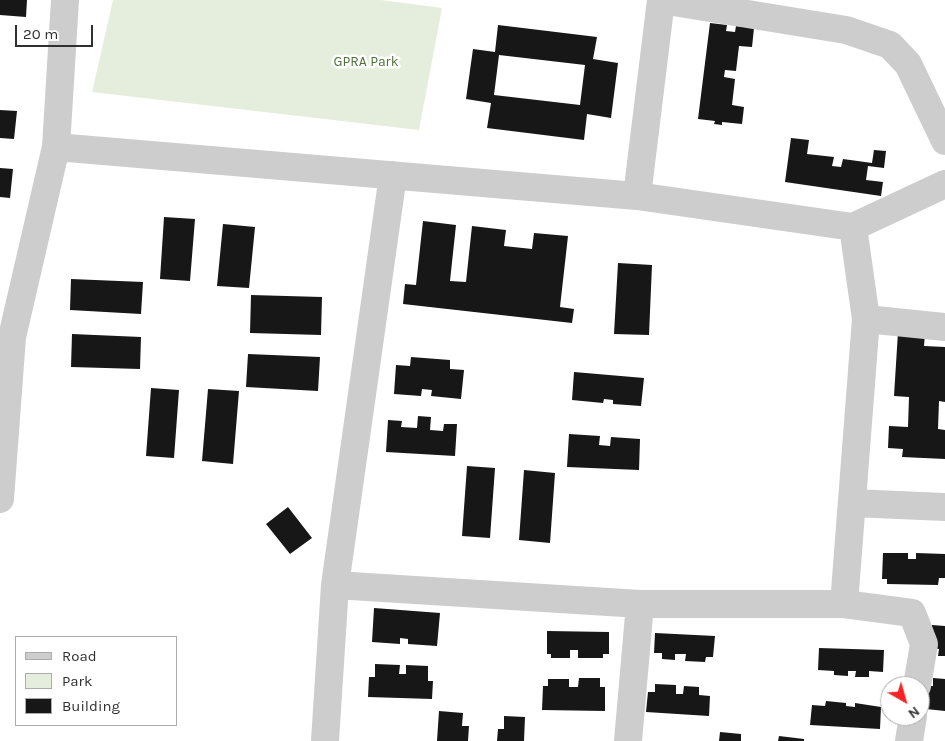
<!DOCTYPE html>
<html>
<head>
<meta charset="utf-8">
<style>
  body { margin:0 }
  #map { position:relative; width:945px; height:741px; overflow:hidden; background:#fff; font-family:Karla,sans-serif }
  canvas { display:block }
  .legend { position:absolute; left:15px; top:636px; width:162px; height:90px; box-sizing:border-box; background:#fff; border:1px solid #acacac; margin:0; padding:6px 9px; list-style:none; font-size:15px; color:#303030 }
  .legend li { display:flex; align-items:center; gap:10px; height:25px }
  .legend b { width:25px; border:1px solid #acacac }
  .north { position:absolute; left:880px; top:676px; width:50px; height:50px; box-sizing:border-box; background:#fff; border:1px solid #acacac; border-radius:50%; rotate:142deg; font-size:14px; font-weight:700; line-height:20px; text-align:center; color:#303030 }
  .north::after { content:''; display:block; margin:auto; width:18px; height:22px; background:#f52323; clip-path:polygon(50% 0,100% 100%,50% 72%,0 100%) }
  .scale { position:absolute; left:15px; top:25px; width:78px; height:22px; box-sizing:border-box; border:2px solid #303030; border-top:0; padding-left:6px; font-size:15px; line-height:18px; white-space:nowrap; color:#303030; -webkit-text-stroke:4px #fff; paint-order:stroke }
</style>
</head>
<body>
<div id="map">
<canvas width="945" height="741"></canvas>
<ul class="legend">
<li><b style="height:6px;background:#cdcdcd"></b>Road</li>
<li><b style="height:14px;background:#e5eedc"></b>Park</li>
<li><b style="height:14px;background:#171717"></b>Building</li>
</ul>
<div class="north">N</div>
<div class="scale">20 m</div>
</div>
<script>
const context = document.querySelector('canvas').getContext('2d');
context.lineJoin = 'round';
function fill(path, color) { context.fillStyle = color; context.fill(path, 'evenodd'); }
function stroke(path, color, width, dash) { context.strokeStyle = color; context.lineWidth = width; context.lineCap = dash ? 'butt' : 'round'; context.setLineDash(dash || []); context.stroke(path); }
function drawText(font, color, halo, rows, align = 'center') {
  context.font = font + ' Karla,sans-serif'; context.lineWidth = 5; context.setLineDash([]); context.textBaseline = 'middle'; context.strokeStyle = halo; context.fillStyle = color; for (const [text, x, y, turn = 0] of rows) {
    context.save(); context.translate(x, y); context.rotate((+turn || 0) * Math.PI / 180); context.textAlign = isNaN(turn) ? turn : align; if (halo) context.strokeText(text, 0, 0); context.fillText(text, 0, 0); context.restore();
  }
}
const green = new Path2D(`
  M 113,0 L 381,0 L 442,8 L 419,130 L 92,92 Z`);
const building = new Path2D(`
  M 0,0 L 27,0 L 26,17 L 0,15 Z
  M 710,23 L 727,25 L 726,31 L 735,32 L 736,26 L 754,28 L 752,47 L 739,46 L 736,71 L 725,70 L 724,77 L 735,79 L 732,105 L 744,107 L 742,124 L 722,122 L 722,125 L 714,124 L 715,121 L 698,119 Z
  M 498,25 L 597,37 L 593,59 L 618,63 L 611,118 L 587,114 L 584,140 L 487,128 L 491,103 L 466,99 L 473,49 L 495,52 ZM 499,55 L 585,65 L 580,105 L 494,95 Z
  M 0,110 L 17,111 L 14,139 L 0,138 Z
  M 791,138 L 809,140 L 807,154 L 834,157 L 832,166 L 841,167 L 843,159 L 872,163 L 874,150 L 886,151 L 884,168 L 868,166 L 866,180 L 883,182 L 881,196 L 785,182 Z
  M 0,168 L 13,169 L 10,198 L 0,197 Z
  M 164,217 L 195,219 L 190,281 L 160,279 Z
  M 423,221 L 456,225 L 450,281 L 466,282 L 472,226 L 506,230 L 504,246 L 532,249 L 534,233 L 568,236 L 560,307 L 574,309 L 572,323 L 403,304 L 405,284 L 416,285 Z
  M 223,224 L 255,227 L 249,288 L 217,286 Z
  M 618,263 L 652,265 L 649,335 L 614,334 Z
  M 71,279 L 143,282 L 141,314 L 70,310 Z
  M 251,295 L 322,297 L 321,335 L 250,333 Z
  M 898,332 L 925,334 L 924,346 L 945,347 L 945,402 L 939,401 L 938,429 L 945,430 L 945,459 L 902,457 L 903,449 L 888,448 L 889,426 L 908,427 L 909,397 L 894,396 Z
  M 72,334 L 141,337 L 140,369 L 71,367 Z
  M 248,354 L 320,357 L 318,391 L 246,387 Z
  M 411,357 L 450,360 L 450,369 L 464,370 L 461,399 L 431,396 L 432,390 L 422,389 L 421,396 L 394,394 L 396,365 L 410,366 Z
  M 574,372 L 644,378 L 641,406 L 613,404 L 613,400 L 604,399 L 603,403 L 572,400 Z
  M 151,388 L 179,390 L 174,458 L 146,456 Z
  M 208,389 L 239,391 L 233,464 L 202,461 Z
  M 418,416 L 431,417 L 430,430 L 443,431 L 444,424 L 457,424 L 455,456 L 386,452 L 388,420 L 402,421 L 401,427 L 417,428 Z
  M 569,434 L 600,436 L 599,445 L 610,446 L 611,437 L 640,439 L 639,470 L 567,467 Z
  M 467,466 L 495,468 L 490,538 L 462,536 Z
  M 524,470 L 555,473 L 550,543 L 519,540 Z
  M 288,507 L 312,538 L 290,554 L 266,524 Z
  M 883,553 L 908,553 L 908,559 L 916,559 L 916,553 L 945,554 L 945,578 L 939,578 L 938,585 L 887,584 L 887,579 L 882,579 Z
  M 374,608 L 440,613 L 437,646 L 408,644 L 408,639 L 400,638 L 400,644 L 372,642 Z
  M 932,625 L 945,626 L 945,656 L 938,656 L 939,649 L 930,648 Z
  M 547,631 L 609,632 L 609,654 L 603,654 L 603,658 L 578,658 L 578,650 L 570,650 L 570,658 L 551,658 L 551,654 L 547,654 Z
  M 655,633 L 715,636 L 713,657 L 706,657 L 705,662 L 685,661 L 686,654 L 675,654 L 675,660 L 662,659 L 662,653 L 654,653 Z
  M 819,648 L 884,650 L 883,672 L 869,671 L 869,677 L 855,677 L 856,671 L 848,671 L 848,676 L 834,675 L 834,671 L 818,670 Z
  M 375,664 L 400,665 L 399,674 L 406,674 L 406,665 L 428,666 L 428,681 L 433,681 L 432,699 L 368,697 L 369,677 L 375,677 Z
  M 579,678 L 600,678 L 600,687 L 605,687 L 605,711 L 542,710 L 543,686 L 548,686 L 548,679 L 569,679 L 569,687 L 578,687 Z
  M 933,678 L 945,679 L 945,711 L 926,709 L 927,686 L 933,686 Z
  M 655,684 L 676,685 L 676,694 L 683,694 L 684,686 L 699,687 L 699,695 L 710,696 L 709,716 L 646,712 L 648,692 L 655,692 Z
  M 826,701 L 846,703 L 846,706 L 855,707 L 855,703 L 881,707 L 880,729 L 810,725 L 812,705 L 825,706 Z
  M 439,711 L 463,713 L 462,726 L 469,726 L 468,741 L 437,741 Z
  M 504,716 L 525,717 L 524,741 L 497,741 L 498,729 L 504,729 Z
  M 720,732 L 741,734 L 741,741 L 719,741 Z
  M 779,736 L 804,739 L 804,741 L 778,741 Z`);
const street = new Path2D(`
  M 661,0 L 846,30 L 890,45 L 908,64 L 945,141
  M 56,147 L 637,196 L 853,227 L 866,319 L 844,604 L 640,604 L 335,585 L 325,741
  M 637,196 L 661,0
  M 853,227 L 945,184
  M 866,319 L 945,327
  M 0,499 L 12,337 L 56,147 L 65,0
  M 852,503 L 945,507
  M 335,585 L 393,175
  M 844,604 L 912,613 L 924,644 L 917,686
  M 628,741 L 640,604
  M 909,741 L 913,716`);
const parkNames = [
  ["GPRA Park",366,62]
];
fill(green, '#e5eedc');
fill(building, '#171717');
stroke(street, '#cdcdcd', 28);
drawText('14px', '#4e7038', '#fff', parkNames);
</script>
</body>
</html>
